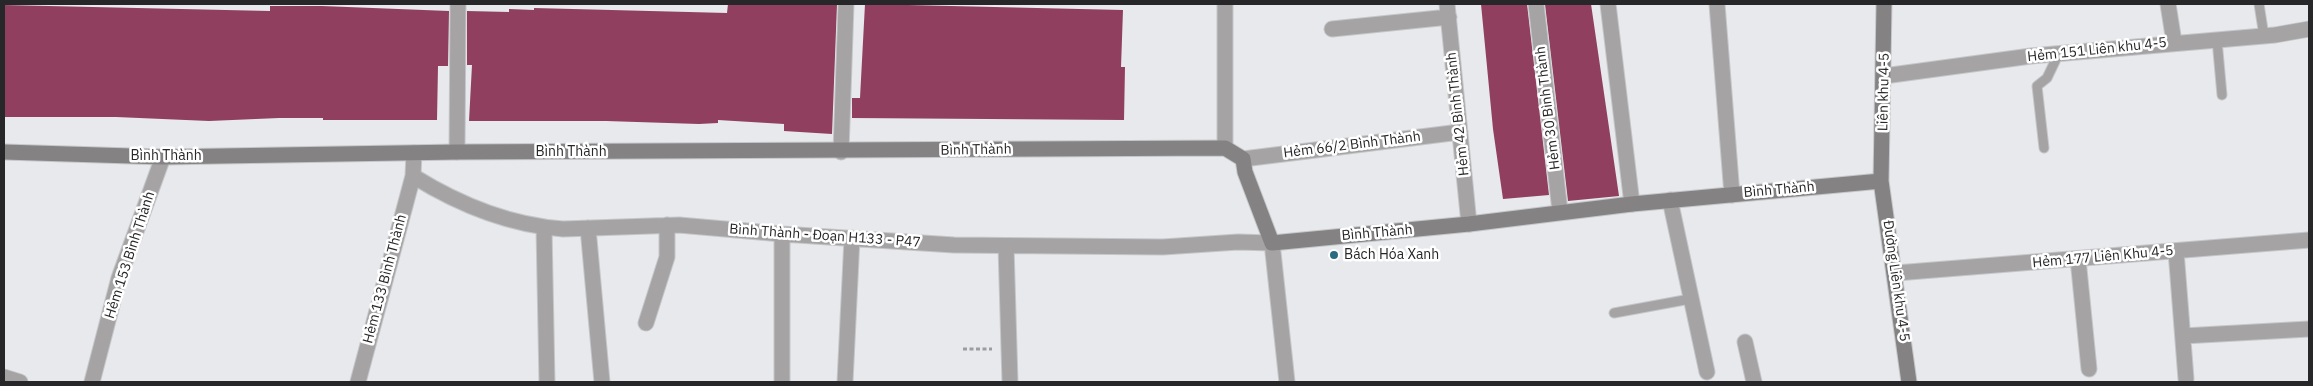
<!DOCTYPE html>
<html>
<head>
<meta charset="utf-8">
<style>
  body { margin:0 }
  #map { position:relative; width:2313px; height:386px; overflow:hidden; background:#e7e9ec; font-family:"IBM Plex Sans",sans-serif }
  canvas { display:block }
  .frame { position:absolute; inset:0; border:5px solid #272729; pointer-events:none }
</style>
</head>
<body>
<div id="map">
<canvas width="2313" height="386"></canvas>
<div class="frame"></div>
</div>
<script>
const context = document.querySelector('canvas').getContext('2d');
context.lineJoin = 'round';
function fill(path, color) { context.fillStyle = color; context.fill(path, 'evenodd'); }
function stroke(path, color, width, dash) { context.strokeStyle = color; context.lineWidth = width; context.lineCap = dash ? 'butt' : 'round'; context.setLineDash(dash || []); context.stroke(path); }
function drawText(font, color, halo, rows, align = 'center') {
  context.font = font + ' "IBM Plex Sans",sans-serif'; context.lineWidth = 5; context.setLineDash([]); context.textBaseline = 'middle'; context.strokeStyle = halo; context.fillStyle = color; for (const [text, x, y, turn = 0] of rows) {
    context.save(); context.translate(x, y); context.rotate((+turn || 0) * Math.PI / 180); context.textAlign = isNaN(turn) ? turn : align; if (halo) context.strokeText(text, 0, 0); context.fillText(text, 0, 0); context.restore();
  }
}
const building = new Path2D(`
  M 728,4 L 837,4 L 832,134 L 784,131 L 784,124 L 718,120 L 718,123 L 699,124 L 606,121 L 469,121 L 472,65 L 467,65 L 467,11 L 509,12 L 509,9 L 534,10 L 534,8 L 727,13 Z
  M 865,4 L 1123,10 L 1121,67 L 1125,67 L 1124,120 L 852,118 L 852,98 L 860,98 Z
  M 1481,4 L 1527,4 L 1549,195 L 1503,199 L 1493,129 Z
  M 1545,4 L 1591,4 L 1619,196 L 1568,201 Z
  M 4,5 L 270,11 L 270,6 L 322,6 L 449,11 L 448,66 L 438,66 L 437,120 L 323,120 L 323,118 L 279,118 L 209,121 L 116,117 L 4,117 Z`);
const path = new Path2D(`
  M 963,349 L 992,349`);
const lane = new Path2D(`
  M 2259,4 L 2264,36
  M 2217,40 L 2222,95
  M 2044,148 L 2037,86 L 2047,78 L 2059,53
  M 1614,313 L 1690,299`);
const street = new Path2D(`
  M 1447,4 L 1469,224
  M 1536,4 L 1560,211
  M 1608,4 L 1632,204
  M 1717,4 L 1732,195
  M 2168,4 L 2174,42
  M 1332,29 L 1449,17
  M 1884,76 L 2031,56 L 2275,35 L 2309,29
  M 1225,148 L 1225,4
  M 457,152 L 458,4
  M 841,152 L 846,4
  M 414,153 L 413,176 C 458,204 509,225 563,229 L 679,225 L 782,234 L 954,245 L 1163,247 L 1238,242 L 1272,243 L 1287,382
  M 1243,159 L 1460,132
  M 1670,200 L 1707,372
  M 544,228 L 547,382
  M 588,228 L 602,382
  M 782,234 L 782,382
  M 1006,246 L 1010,382
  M 2176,251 L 2186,379
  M 2078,259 L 2089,369
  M 1896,273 L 2309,240
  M 646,323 L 667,257 L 667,225
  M 2183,336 L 2309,329
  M 1745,342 L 1754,382
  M 4,377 L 20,382
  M 92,382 L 119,278 L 163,157
  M 358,382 L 413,176
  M 845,382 L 852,238`);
const secondary = new Path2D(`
  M 1884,4 L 1881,181 L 1909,382
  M 4,152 L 163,157 L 457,152 L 1225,148 L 1243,159 L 1245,172 L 1272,243 L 1469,224 L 1632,204 L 1881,181`);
const markers = [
  [1334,255,5,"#2b6b7f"]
];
const streetNames = [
  ["Hẻm 151 Liên khu 4-5",2097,50,-6],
  ["Liên khu 4-5",1884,92,-89],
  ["Hẻm 30 Bình Thành",1548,108,-97],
  ["Hẻm 42 Bình Thành",1458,114,-96],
  ["Hẻm 66/2 Bình Thành",1352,145,-7],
  ["Bình Thành",976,150,-1],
  ["Bình Thành",571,152],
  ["Bình Thành",166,156],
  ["Bình Thành",1779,190,-5],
  ["Bình Thành",1377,233,-5],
  ["Bình Thành - Đoạn H133 - P47",825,236,4],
  ["Hẻm 153 Bình Thành",130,255,-72],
  ["Hẻm 177 Liên Khu 4-5",2103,257,-5],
  ["Hẻm 133 Bình Thành",385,279,-75],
  ["Đường Liên khu 4-5",1896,281,82]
];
const poiNames = [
  ["Bách Hóa Xanh",1344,255]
];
fill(building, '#903f5f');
stroke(lane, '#c4c6c9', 11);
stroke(street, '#c4c6c9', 17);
stroke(secondary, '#c4c6c9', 17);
stroke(path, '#9c9da0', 3, [4, 2.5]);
stroke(lane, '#a5a3a3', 9);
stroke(street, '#a5a3a3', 15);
stroke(secondary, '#848282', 15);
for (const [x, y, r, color] of markers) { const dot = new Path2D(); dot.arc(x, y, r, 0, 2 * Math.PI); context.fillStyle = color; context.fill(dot); stroke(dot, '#fff', 2); }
drawText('14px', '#272729', '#fff', streetNames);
drawText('14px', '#272729', '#fff', poiNames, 'left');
</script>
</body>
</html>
